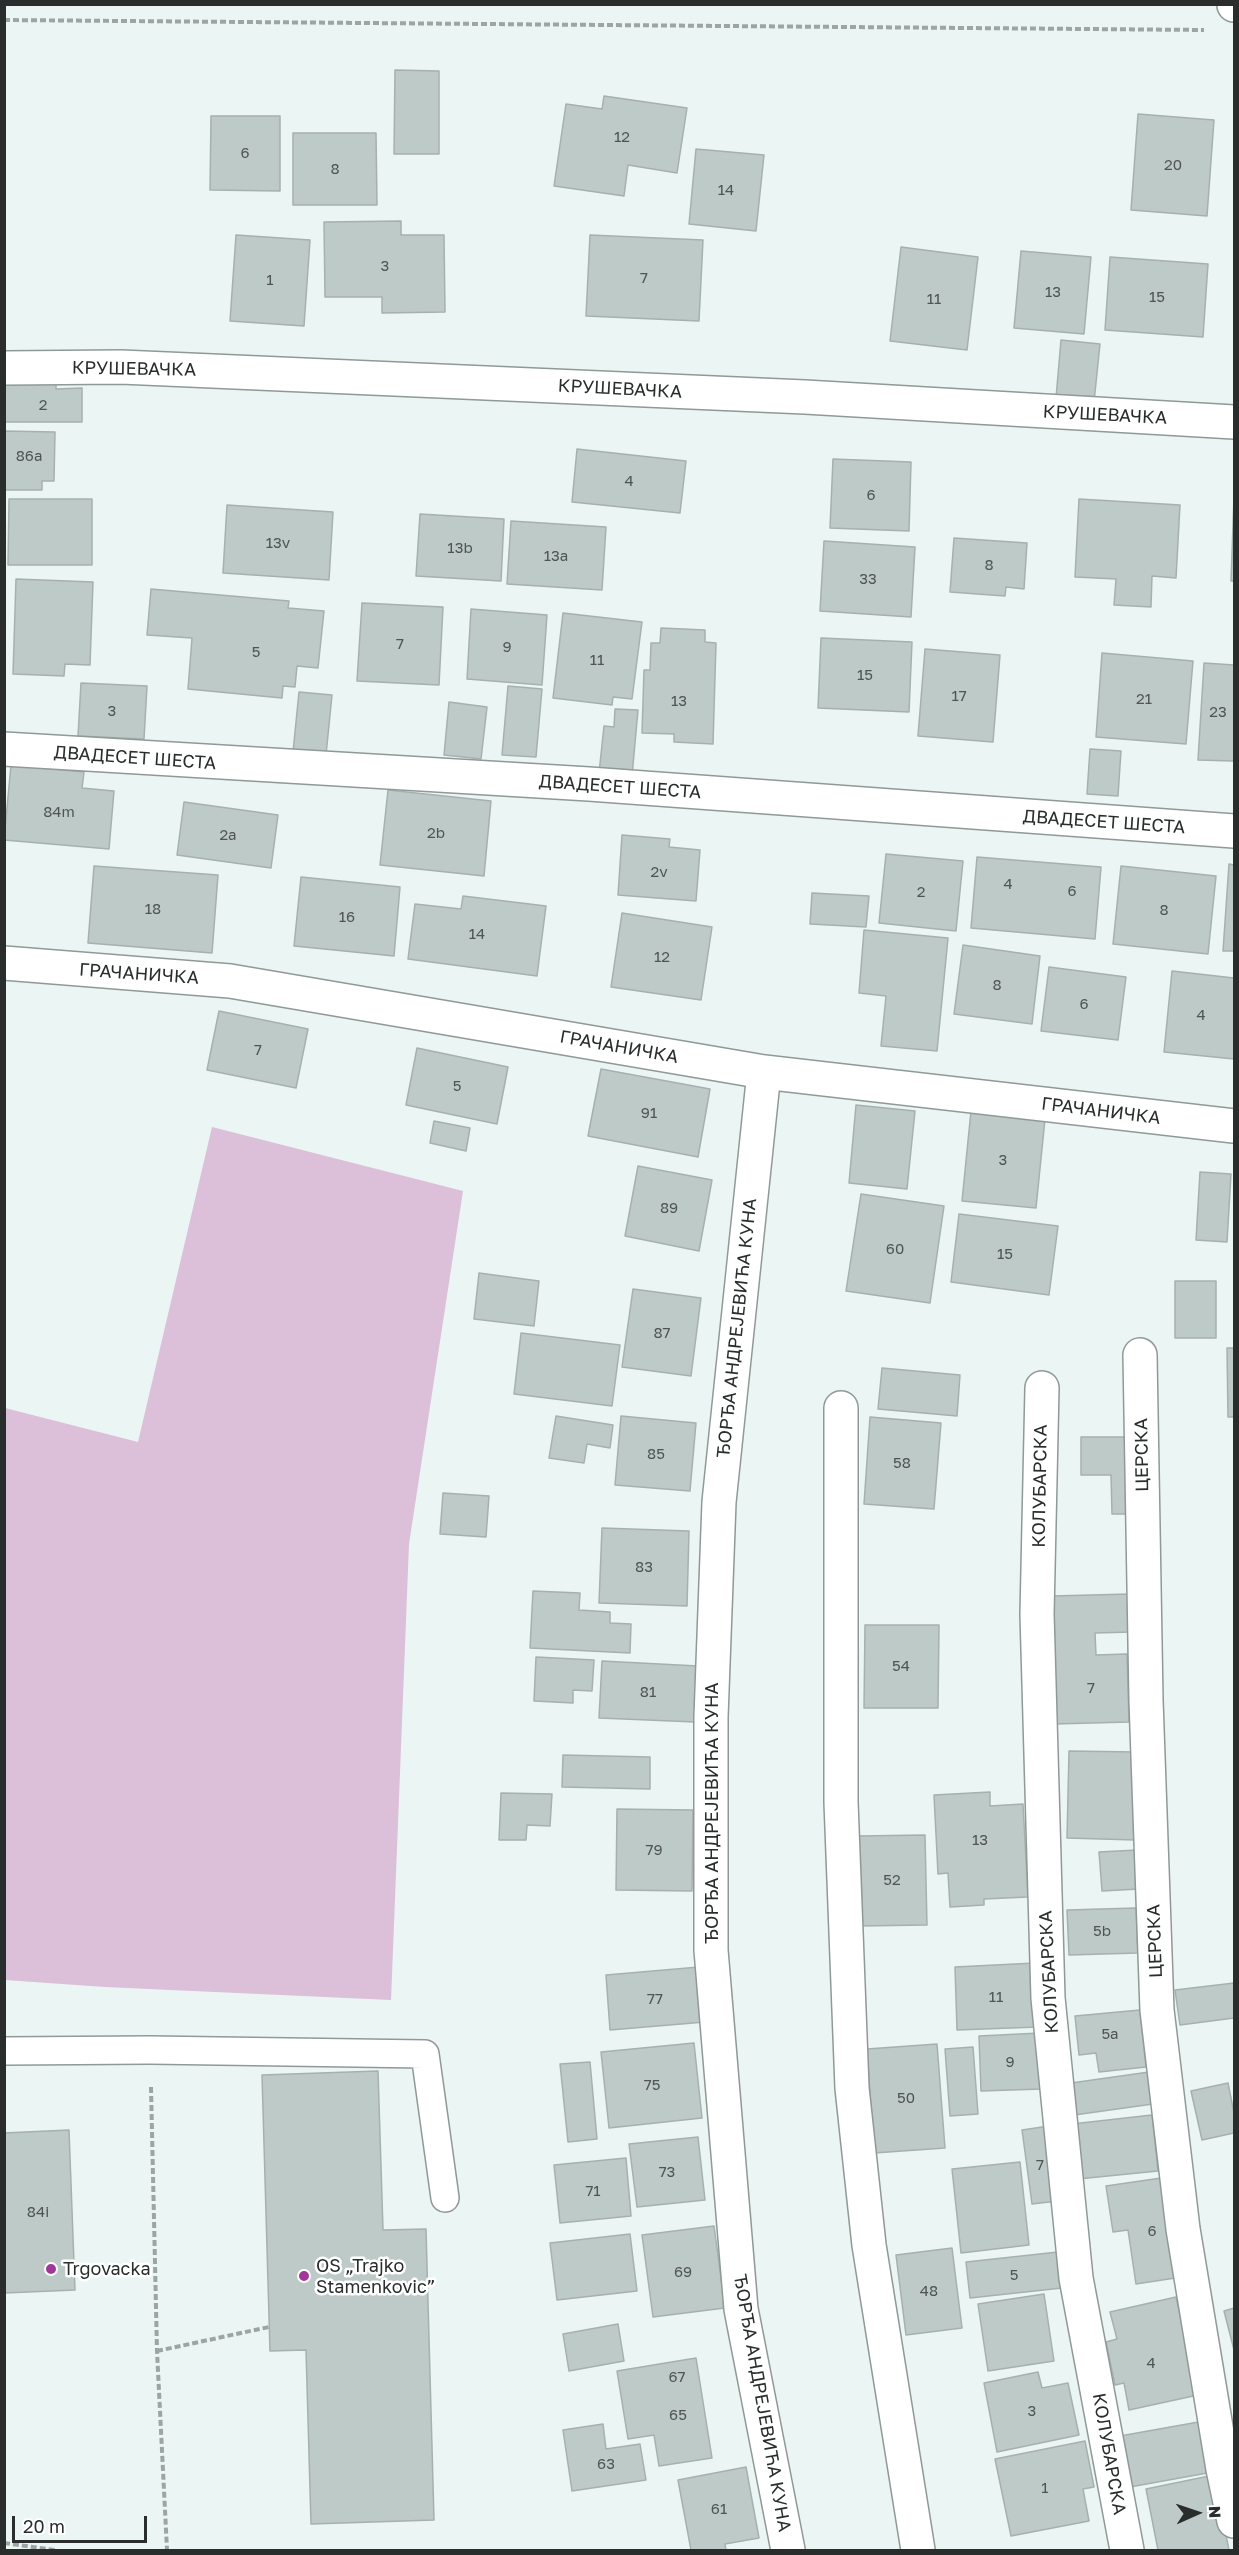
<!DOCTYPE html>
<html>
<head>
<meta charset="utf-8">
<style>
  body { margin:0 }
  #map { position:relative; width:1239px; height:2555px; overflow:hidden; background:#eaf5f4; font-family:"Golos Text",sans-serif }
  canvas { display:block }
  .frame { position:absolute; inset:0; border:6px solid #292e2d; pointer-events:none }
  .north { position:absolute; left:1167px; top:2483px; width:60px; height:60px; -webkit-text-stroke:4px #fff; paint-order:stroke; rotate:87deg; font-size:16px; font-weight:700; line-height:24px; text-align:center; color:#292e2d }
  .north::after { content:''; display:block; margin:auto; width:21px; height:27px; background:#292e2d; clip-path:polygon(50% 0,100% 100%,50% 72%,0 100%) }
  .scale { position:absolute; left:12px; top:2516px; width:135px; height:27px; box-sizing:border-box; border:3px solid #292e2d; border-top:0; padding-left:8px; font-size:18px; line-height:21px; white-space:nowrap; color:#292e2d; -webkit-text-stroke:4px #fff; paint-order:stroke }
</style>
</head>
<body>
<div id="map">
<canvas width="1239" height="2555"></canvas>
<div class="frame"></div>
<div class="north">N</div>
<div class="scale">20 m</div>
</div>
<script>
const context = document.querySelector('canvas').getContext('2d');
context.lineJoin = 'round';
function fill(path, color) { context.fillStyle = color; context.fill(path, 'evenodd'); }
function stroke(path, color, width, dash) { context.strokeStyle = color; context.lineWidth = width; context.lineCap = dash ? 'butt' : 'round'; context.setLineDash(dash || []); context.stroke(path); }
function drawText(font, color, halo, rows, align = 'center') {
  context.font = font + ' "Golos Text",sans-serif'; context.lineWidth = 5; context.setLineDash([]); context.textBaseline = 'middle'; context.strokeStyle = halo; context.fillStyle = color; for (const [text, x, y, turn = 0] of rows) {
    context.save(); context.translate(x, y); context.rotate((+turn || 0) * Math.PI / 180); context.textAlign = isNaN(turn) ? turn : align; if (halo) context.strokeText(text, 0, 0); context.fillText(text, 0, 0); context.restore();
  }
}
const green = new Path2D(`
  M 212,1127 L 463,1191 L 409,1544 L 391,2000 L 105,1987 L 5,1980 L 5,1408 L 138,1442 Z`);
const building = new Path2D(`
  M 395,70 L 439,71 L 439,154 L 394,154 Z
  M 604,96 L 687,108 L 677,173 L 628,165 L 624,196 L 554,186 L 566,104 L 602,109 Z
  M 1138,114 L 1214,120 L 1207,216 L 1131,210 Z
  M 211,116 L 280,116 L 280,191 L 210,190 Z
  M 293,133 L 376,133 L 377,205 L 293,205 Z
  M 696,149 L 764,155 L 756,231 L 689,224 Z
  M 401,221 L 401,235 L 444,235 L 445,312 L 382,313 L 382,297 L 325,297 L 324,222 Z
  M 236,235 L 310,240 L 304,326 L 230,321 Z
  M 590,235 L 703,240 L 699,321 L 586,316 Z
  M 901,247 L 978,257 L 967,350 L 890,341 Z
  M 1021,251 L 1091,257 L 1084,334 L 1014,328 Z
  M 1110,257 L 1208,264 L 1203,337 L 1105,330 Z
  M 1061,340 L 1100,344 L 1094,402 L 1056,398 Z
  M 4,380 L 56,380 L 56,389 L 82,388 L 82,422 L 4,422 Z
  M 4,431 L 55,432 L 54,481 L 42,481 L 42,490 L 4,490 Z
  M 577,449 L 686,461 L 680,513 L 572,502 Z
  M 833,459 L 911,462 L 909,531 L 830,528 Z
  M 1234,497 L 1234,581 L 1231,581 Z
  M 9,499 L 92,499 L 92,565 L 8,565 Z
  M 1079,499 L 1180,505 L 1176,578 L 1152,576 L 1151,607 L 1114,605 L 1116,579 L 1075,577 Z
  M 227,505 L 333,512 L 329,580 L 223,573 Z
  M 420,514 L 504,519 L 501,581 L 416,576 Z
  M 511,521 L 606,527 L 602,590 L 507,584 Z
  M 954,538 L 1027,543 L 1024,589 L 1006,587 L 1005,596 L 950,592 Z
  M 824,541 L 915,547 L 911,617 L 820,611 Z
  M 16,579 L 93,582 L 90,665 L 65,664 L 64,676 L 13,674 Z
  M 151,589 L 289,601 L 288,608 L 324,611 L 318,668 L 297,666 L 295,687 L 283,686 L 282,698 L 188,689 L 192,638 L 147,635 Z
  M 362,603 L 443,607 L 439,685 L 357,681 Z
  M 471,609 L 547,615 L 542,685 L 467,679 Z
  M 563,613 L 642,622 L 632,699 L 613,697 L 612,705 L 553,698 Z
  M 661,628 L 705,630 L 705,642 L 716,643 L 713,744 L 674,742 L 674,734 L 642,733 L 644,670 L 650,670 L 651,643 L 660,643 Z
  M 821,638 L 912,642 L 909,712 L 818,708 Z
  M 925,649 L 1000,655 L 993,742 L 918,736 Z
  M 1102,653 L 1193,661 L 1186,744 L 1096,737 Z
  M 1204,663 L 1234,665 L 1234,761 L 1198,760 Z
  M 81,683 L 147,686 L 144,739 L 78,736 Z
  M 508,686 L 542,689 L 536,757 L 502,755 Z
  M 299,692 L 332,695 L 326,755 L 293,752 Z
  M 449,702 L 487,707 L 481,759 L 444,755 Z
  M 615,709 L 638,710 L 632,776 L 599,773 L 604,726 L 614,727 Z
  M 1090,749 L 1121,751 L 1118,796 L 1087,794 Z
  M 11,765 L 84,772 L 82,788 L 114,791 L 109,849 L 4,840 Z
  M 388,790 L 491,801 L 484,876 L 380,865 Z
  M 184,802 L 278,815 L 271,868 L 177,855 Z
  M 622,835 L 670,839 L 669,847 L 700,850 L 696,901 L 618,895 Z
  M 886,854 L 963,861 L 956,931 L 879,923 Z
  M 977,857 L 1101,867 L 1095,939 L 971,928 Z
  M 1229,864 L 1234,865 L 1234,951 L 1223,951 Z
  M 94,866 L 218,875 L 212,953 L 88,943 Z
  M 1121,866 L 1216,876 L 1208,954 L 1113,944 Z
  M 301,877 L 400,887 L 394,956 L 294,946 Z
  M 812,893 L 869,896 L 866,927 L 810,924 Z
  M 463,896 L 546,906 L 537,976 L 408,959 L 415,904 L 461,909 Z
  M 622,913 L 712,927 L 701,1000 L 611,987 Z
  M 864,930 L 948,938 L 937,1051 L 881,1046 L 886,996 L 859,993 Z
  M 963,945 L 1040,956 L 1032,1024 L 954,1014 Z
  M 1049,967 L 1126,977 L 1118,1040 L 1041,1031 Z
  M 1172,971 L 1234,978 L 1234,1059 L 1164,1052 Z
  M 219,1011 L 308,1029 L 296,1088 L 207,1070 Z
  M 417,1048 L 508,1067 L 497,1124 L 406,1105 Z
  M 601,1069 L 710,1089 L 698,1157 L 588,1136 Z
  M 856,1105 L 915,1111 L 907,1189 L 849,1183 Z
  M 971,1111 L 1045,1119 L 1036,1208 L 962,1201 Z
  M 434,1121 L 470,1128 L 466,1151 L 430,1143 Z
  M 638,1166 L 712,1180 L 699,1251 L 625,1236 Z
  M 1200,1172 L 1231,1174 L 1227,1242 L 1196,1240 Z
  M 861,1194 L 944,1206 L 930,1303 L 846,1291 Z
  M 959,1214 L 1058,1226 L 1049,1295 L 951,1282 Z
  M 479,1273 L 539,1281 L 534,1326 L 474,1319 Z
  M 1175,1281 L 1216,1281 L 1216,1338 L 1175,1338 Z
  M 633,1289 L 701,1298 L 691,1376 L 622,1367 Z
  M 521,1333 L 620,1345 L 612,1406 L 514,1394 Z
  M 1227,1348 L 1234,1348 L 1234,1417 L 1228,1417 Z
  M 882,1368 L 960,1375 L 957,1416 L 878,1409 Z
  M 556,1416 L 613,1425 L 610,1448 L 587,1444 L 584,1463 L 549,1458 Z
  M 621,1416 L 696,1423 L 690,1491 L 615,1485 Z
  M 870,1417 L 941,1423 L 934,1509 L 864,1504 Z
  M 1081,1437 L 1132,1437 L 1134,1514 L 1112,1514 L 1111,1475 L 1081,1475 Z
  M 443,1493 L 489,1496 L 486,1537 L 440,1534 Z
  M 602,1528 L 689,1531 L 687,1606 L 599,1603 Z
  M 533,1591 L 580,1593 L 579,1610 L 610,1612 L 610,1623 L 631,1624 L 630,1653 L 530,1648 Z
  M 1130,1594 L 1131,1632 L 1095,1633 L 1096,1655 L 1127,1654 L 1129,1722 L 1054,1724 L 1052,1596 Z
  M 865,1625 L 939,1625 L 938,1708 L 864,1708 Z
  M 536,1657 L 594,1660 L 592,1691 L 573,1690 L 573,1703 L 534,1701 Z
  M 602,1661 L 698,1666 L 695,1722 L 599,1718 Z
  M 1069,1751 L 1136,1752 L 1135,1840 L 1067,1838 Z
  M 563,1755 L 650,1757 L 650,1789 L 562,1787 Z
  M 990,1792 L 990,1806 L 1023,1804 L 1028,1897 L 984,1899 L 984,1905 L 950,1907 L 948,1873 L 938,1874 L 934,1795 Z
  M 501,1793 L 552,1794 L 550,1826 L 527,1825 L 526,1840 L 499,1840 Z
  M 617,1809 L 693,1810 L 692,1891 L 616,1890 Z
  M 925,1835 L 927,1925 L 859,1926 L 858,1836 Z
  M 1137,1850 L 1139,1889 L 1102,1891 L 1099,1852 Z
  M 1136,1908 L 1138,1953 L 1069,1955 L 1067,1910 Z
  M 1035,1963 L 1038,2027 L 957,2030 L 955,1967 Z
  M 699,1967 L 705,2022 L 610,2030 L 606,1975 Z
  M 1234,1983 L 1234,2018 L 1180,2025 L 1175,1990 Z
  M 1140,2010 L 1146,2067 L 1099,2072 L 1096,2053 L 1079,2055 L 1075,2016 Z
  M 1040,2033 L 1042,2089 L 981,2091 L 979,2036 Z
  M 694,2043 L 702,2118 L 609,2128 L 601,2052 Z
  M 937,2044 L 945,2148 L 874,2153 L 867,2049 Z
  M 973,2047 L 978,2114 L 950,2116 L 945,2049 Z
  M 590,2062 L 597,2139 L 568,2142 L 560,2064 Z
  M 378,2071 L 383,2230 L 426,2229 L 434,2520 L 311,2524 L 306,2350 L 270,2351 L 262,2075 Z
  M 1149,2072 L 1153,2104 L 1067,2116 L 1064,2084 Z
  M 1228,2083 L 1234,2113 L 1234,2133 L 1202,2140 L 1191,2091 Z
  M 1152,2115 L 1158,2171 L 1078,2179 L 1072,2124 Z
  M 1049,2126 L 1058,2201 L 1032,2204 L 1022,2130 Z
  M 69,2130 L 75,2290 L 4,2293 L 4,2133 Z
  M 698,2137 L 705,2200 L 637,2207 L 629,2144 Z
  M 626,2158 L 631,2216 L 560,2223 L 554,2165 Z
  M 1020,2162 L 1029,2245 L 961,2253 L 952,2169 Z
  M 1168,2177 L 1182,2277 L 1136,2284 L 1128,2230 L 1113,2232 L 1106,2186 Z
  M 714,2226 L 725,2308 L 653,2317 L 642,2235 Z
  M 630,2234 L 637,2291 L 557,2300 L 550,2243 Z
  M 952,2248 L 962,2328 L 906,2335 L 896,2255 Z
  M 1058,2252 L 1062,2288 L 970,2298 L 966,2262 Z
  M 1044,2294 L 1054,2361 L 988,2371 L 978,2304 Z
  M 1176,2297 L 1198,2395 L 1129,2410 L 1124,2383 L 1115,2385 L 1106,2342 L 1117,2339 L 1110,2312 Z
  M 1234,2308 L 1234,2350 L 1224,2311 Z
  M 618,2324 L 624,2361 L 569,2371 L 563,2334 Z
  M 696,2358 L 712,2458 L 659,2466 L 654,2435 L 628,2439 L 617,2371 Z
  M 1038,2372 L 1042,2388 L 1068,2383 L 1079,2435 L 997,2452 L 984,2383 Z
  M 1204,2421 L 1213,2472 L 1130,2487 L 1120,2436 Z
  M 603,2424 L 606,2449 L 640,2444 L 646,2480 L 572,2491 L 563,2430 Z
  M 1085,2441 L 1094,2487 L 1083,2489 L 1089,2521 L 1011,2536 L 995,2459 Z
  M 746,2467 L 759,2538 L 725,2544 L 726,2550 L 691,2550 L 678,2480 Z
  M 1214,2475 L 1229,2550 L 1158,2550 L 1146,2489 Z`);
const path = new Path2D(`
  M 4,20 L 1204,30
  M 151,2087 L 157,2351 L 167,2550
  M 157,2351 L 269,2327
  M 4,2543 L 55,2550`);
const lane = new Path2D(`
  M 4,2051 L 150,2050 L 425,2054 L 445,2198`);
const street = new Path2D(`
  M 4,368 L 121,367 L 805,397 L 1234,422
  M 4,749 L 589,784 L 1234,831
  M 4,963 L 230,981 L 764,1072 L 1234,1126
  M 764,1072 L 719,1502 L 711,1717 L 711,1950 L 741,2309 L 788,2550
  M 1140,1355 L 1146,1700 L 1157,2010 L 1183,2229 L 1223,2469 L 1234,2521
  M 1042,1388 L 1037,1614 L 1048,1998 L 1076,2278 L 1127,2550
  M 841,1408 L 841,1802 L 852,2088 L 869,2245 L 918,2550`);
const secondary = new Path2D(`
  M 1234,4 L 1234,5`);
const markers = [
  [51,2269,6,"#a13798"],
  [304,2276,6,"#a13798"]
];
const numberNames = [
  ["12",622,137],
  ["6",245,153],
  ["20",1173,165],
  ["8",335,169],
  ["14",726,190],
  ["3",385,266],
  ["7",644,278],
  ["1",270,280],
  ["13",1053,292],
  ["15",1157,297],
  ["11",934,299],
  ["2",43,405],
  ["86a",29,456],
  ["4",629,481],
  ["6",871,495],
  ["13v",278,543],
  ["13b",460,548],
  ["13a",556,556],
  ["8",989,565],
  ["33",868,579],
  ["7",400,644],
  ["9",507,647],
  ["5",256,652],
  ["11",597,660],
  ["15",865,675],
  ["17",959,696],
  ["21",1144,699],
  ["13",679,701],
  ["3",112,711],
  ["23",1218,712],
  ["84m",59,812],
  ["2b",436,833],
  ["2a",228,835],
  ["2v",659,872],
  ["4",1008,884],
  ["6",1072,891],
  ["2",921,892],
  ["18",153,909],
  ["8",1164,910],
  ["16",347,917],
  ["14",477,934],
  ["12",662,957],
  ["8",997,985],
  ["6",1084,1004],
  ["4",1201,1015],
  ["7",258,1050],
  ["5",457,1086],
  ["91",649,1113],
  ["3",1003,1160],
  ["89",669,1208],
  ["60",895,1249],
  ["15",1005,1254],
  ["87",662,1333],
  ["85",656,1454],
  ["58",902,1463],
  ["83",644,1567],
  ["54",901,1666],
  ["7",1091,1688],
  ["81",648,1692],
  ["13",980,1840],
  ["79",654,1850],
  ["52",892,1880],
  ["5b",1102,1931],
  ["11",996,1997],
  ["77",655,1999],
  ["5a",1110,2034],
  ["9",1010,2062],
  ["75",652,2085],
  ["50",906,2098],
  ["7",1040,2165],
  ["73",667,2172],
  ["71",593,2191],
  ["84i",38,2212],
  ["6",1152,2231],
  ["69",683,2272],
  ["5",1014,2275],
  ["48",929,2291],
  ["4",1151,2363],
  ["67",677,2377],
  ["3",1032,2411],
  ["65",678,2415],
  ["63",606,2464],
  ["1",1045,2488],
  ["61",719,2509]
];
const streetNames = [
  ["КРУШЕВАЧКА",134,369,1],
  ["КРУШЕВАЧКА",620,389,3],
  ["КРУШЕВАЧКА",1105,415,3],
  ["ДВАДЕСЕТ ШЕСТА",135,758,4],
  ["ДВАДЕСЕТ ШЕСТА",620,787,4],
  ["ДВАДЕСЕТ ШЕСТА",1104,822,4],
  ["ГРАЧАНИЧКА",139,974,4],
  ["ГРАЧАНИЧКА",619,1047,10],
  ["ГРАЧАНИЧКА",1101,1111,7],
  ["ЂОРЂА АНДРЕЈЕВИЋА КУНА",737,1328,-84],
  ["ЦЕРСКА",1142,1455,-91],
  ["КОЛУБАРСКА",1040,1486,-89],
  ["ЂОРЂА АНДРЕЈЕВИЋА КУНА",712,1813,-90],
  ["ЦЕРСКА",1155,1941,-92],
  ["КОЛУБАРСКА",1049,1972,-93],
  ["ЂОРЂА АНДРЕЈЕВИЋА КУНА",762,2403,80],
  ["КОЛУБАРСКА",1109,2454,80]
];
const poiNames = [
  ["OS „Trajko",316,2266],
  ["Stamenkovic”",316,2287],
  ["Trgovacka",63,2269]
];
fill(green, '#dcbfd8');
fill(building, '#becac8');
stroke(building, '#a6b1af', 1.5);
stroke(lane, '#8f9998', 30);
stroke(street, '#8f9998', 36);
stroke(secondary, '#8f9998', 36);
stroke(path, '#9ca5a4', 4, [6, 3]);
stroke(lane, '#fff', 27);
stroke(street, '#fff', 33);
stroke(secondary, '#fff', 33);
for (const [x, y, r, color] of markers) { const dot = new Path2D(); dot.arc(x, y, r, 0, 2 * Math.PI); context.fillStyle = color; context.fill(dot); stroke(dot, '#fff', 2); }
drawText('15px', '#4e5554', null, numberNames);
drawText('18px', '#292e2d', '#fff', streetNames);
drawText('18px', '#292e2d', '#fff', poiNames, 'left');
</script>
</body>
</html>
